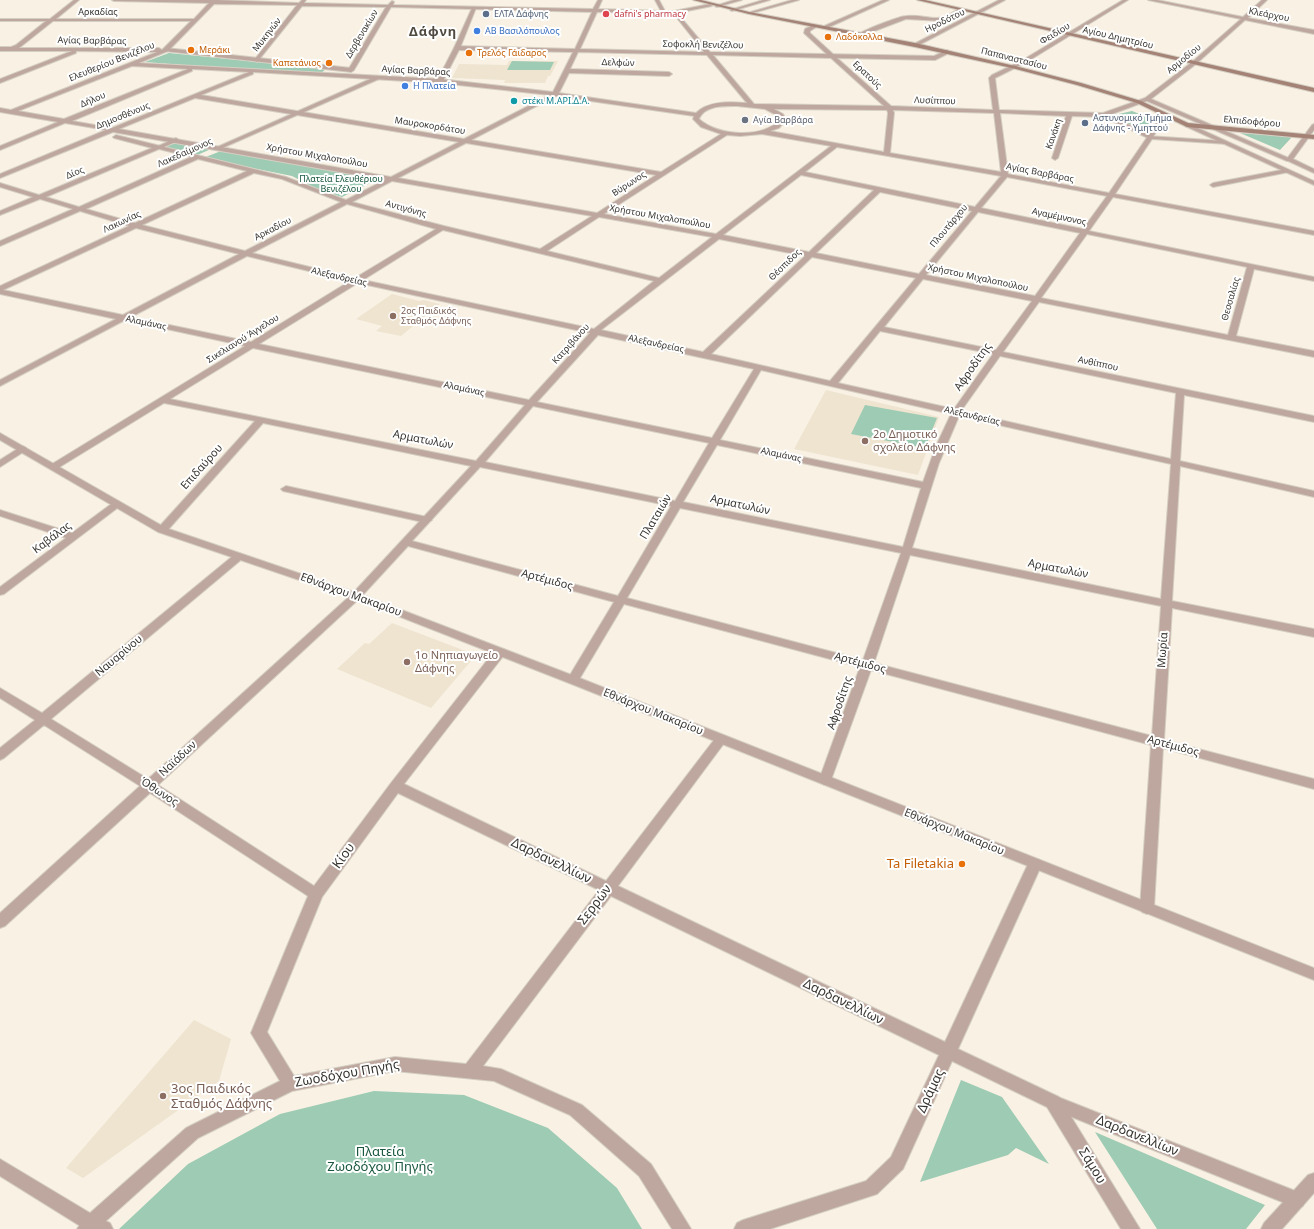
<!DOCTYPE html>
<html>
<head>
<meta charset="utf-8">
<style>
  body { margin:0 }
  canvas { display:block; background:#f8f1e4 }
</style>
</head>
<body>
<canvas width="1314" height="1229"></canvas>
<script>
const context = document.querySelector('canvas').getContext('2d');
context.lineJoin = 'round';
function fill(path, color) { context.fillStyle = color; context.fill(path, 'evenodd'); }
function stroke(path, color, width, dash) { context.strokeStyle = color; context.lineWidth = width; context.lineCap = dash ? 'butt' : 'round'; context.setLineDash(dash || []); context.stroke(path); }
function drawText(font, color, halo, rows, align = 'center') {
  context.font = font + ' "Noto Sans",sans-serif'; context.lineWidth = 4; context.setLineDash([]); context.textBaseline = 'middle'; context.strokeStyle = halo; context.fillStyle = color; for (const [text, x, y, turn = 0] of rows) {
    context.save(); context.translate(x, y); context.rotate((+turn || 0) * Math.PI / 180); context.textAlign = isNaN(turn) ? turn : align; if (halo) context.strokeText(text, 0, 0); context.fillText(text, 0, 0); context.restore();
  }
}
const built = new Path2D(`
  M 509,61 L 558,61 L 550,76 L 548,76 L 545,83 L 504,83 L 505,80 L 452,78 L 459,64 L 507,65 Z
  M 392,294 L 419,301 L 424,300 L 440,304 L 401,336 L 376,331 L 382,326 L 356,319 Z
  M 826,390 L 939,417 L 918,475 L 794,449 Z
  M 392,623 L 476,655 L 431,708 L 337,669 L 365,643 L 369,644 Z
  M 194,1020 L 231,1039 L 219,1081 L 83,1178 L 66,1168 Z`);
const green = new Path2D(`
  M 169,53 L 326,69 L 321,73 L 233,69 L 145,62 Z
  M 512,61 L 554,62 L 550,70 L 507,70 Z
  M 1132,111 L 1154,120 L 1144,132 L 1110,116 Z
  M 1240,133 L 1292,137 L 1280,150 Z
  M 176,143 L 211,149 L 195,156 L 161,148 Z
  M 221,151 L 378,179 L 342,197 L 315,188 L 292,176 L 203,158 Z
  M 865,405 L 937,418 L 925,448 L 851,434 Z
  M 961,1080 L 1002,1097 L 1049,1164 L 1016,1148 L 1008,1155 L 920,1182 Z
  M 374,1091 L 464,1095 L 548,1128 L 617,1188 L 642,1229 L 119,1229 L 188,1164 L 280,1114 Z
  M 1095,1132 L 1265,1205 L 1246,1229 L 1157,1229 Z`);
const service = new Path2D(`
  M 734,0 L 742,0 L 717,7 L 715,6 Z
  M 763,0 L 770,0 L 732,11 L 730,10 Z
  M 792,0 L 799,0 L 749,14 L 747,13 Z
  M 959,8 L 963,9 L 953,18 L 943,21 L 906,19 L 864,35 L 859,34 C 864,30 900,16 906,16 C 930,14 937,26 959,8 Z
  M 1287,169 L 1290,171 L 1289,172 L 1213,187 L 1210,185 L 1213,183 Z
  M 286,486 L 427,517 L 432,520 L 427,523 L 283,491 L 281,489 Z`);
const pedestrian = new Path2D(`
  M 655,0 L 659,0 L 666,13 L 662,13 Z
  M 474,7 L 476,8 L 460,48 L 443,81 L 438,82 L 437,81 L 454,48 L 472,8 Z
  M 813,25 L 818,26 L 810,31 L 810,33 L 834,55 L 834,57 L 830,57 L 804,33 L 805,29 Z
  M 166,48 L 351,68 L 354,70 L 351,72 L 164,51 L 164,49 Z
  M 377,76 L 380,78 L 379,79 L 220,149 L 215,148 Z
  M 1102,114 L 1106,114 L 1149,134 L 1163,114 L 1168,115 L 1152,138 L 1150,139 L 1102,116 Z
  M 176,138 L 179,140 L 178,141 L 159,149 L 154,148 Z
  M 1053,1095 L 1303,1194 L 1305,1200 L 1303,1206 L 1297,1208 L 1047,1107 L 1045,1102 L 1047,1097 Z
  M 91,1214 L 110,1223 L 113,1229 L 77,1229 L 85,1217 Z`);
const minor = new Path2D(`
  M 74,0 L 79,0 L 56,19 L 194,19 L 209,3 L 114,1 L 112,0 L 217,0 L 299,3 L 302,0 L 306,0 L 304,3 L 388,5 L 392,1 L 394,2 L 393,5 L 593,9 L 598,0 L 602,0 L 598,9 L 664,11 L 674,11 L 710,4 L 712,6 L 677,13 L 710,52 L 934,56 L 947,50 L 950,52 L 949,53 L 935,60 L 837,58 L 891,106 L 993,110 L 989,78 L 992,75 L 1021,61 L 1123,0 L 1128,0 L 1025,63 L 995,78 L 999,110 L 1103,113 L 1145,98 L 1192,62 L 1241,19 L 1148,0 L 1157,0 L 1243,17 L 1262,0 L 1267,0 L 1248,18 L 1314,30 L 1314,34 L 1245,20 L 1196,64 L 1151,99 L 1291,159 L 1291,161 L 1287,161 L 1147,101 L 1104,117 L 1072,116 L 1058,158 L 1055,160 L 1052,158 L 1066,116 L 1000,113 L 1008,174 L 1109,193 L 1148,136 L 1225,141 L 1227,142 L 1227,144 L 1152,139 L 1115,194 L 1314,231 L 1314,235 L 1113,197 L 1089,231 L 1314,277 L 1314,281 L 1254,269 L 1236,336 L 1314,351 L 1314,357 L 1039,302 L 1003,352 L 1314,416 L 1314,422 L 1184,395 L 1180,461 L 1314,491 L 1314,497 L 1180,466 L 1172,601 L 1314,629 L 1314,637 L 1172,608 L 1164,740 L 1314,779 L 1314,789 L 1163,748 L 1154,908 L 1152,912 L 1147,914 L 1142,912 L 1140,908 L 1151,745 L 871,670 L 831,780 L 829,783 L 825,785 L 821,783 L 819,780 L 860,667 L 624,604 L 577,683 L 569,683 L 567,680 L 614,602 L 408,546 L 360,598 L 158,785 L 314,886 L 391,783 L 496,649 L 504,649 L 506,652 L 504,655 L 404,784 L 606,881 L 717,736 L 721,735 L 725,736 L 727,739 L 725,742 L 618,886 L 945,1042 L 1028,864 L 1030,860 L 1035,859 L 1040,860 L 1042,864 L 958,1049 L 1059,1097 L 1140,1229 L 1121,1229 L 1047,1107 L 952,1061 L 903,1169 L 877,1194 L 770,1229 L 734,1229 L 737,1223 L 743,1220 L 866,1181 L 891,1157 L 939,1055 L 611,896 L 483,1066 L 501,1069 L 582,1105 L 651,1164 L 691,1229 L 672,1229 L 639,1176 L 570,1115 L 494,1081 L 395,1071 L 292,1091 L 198,1138 L 97,1229 L 85,1229 L 0,1176 L 0,1159 L 90,1213 L 186,1128 L 280,1081 L 251,1033 L 308,896 L 150,793 L 5,926 L 0,928 L 0,913 L 140,786 L 44,725 L 4,758 L 0,760 L 0,748 L 35,720 L 0,698 L 0,688 L 42,713 L 234,555 L 242,555 L 243,557 L 242,559 L 51,719 L 148,779 L 352,594 L 471,466 L 263,423 L 166,532 L 162,533 L 157,530 L 158,528 L 255,421 L 164,403 L 58,468 L 52,468 L 50,466 L 52,464 L 245,346 L 125,320 L 0,386 L 0,380 L 116,319 L 0,294 L 0,286 L 129,226 L 80,211 L 0,246 L 0,241 L 73,209 L 40,199 L 0,215 L 0,211 L 33,197 L 0,187 L 0,183 L 39,195 L 152,148 L 114,138 L 113,137 L 116,135 L 286,177 L 346,200 L 385,180 L 113,132 L 0,178 L 0,174 L 106,130 L 65,123 L 0,150 L 0,146 L 58,122 L 0,112 L 0,108 L 11,110 L 157,52 L 76,51 L 76,53 L 0,83 L 0,79 L 72,51 L 0,51 L 0,47 L 11,47 L 16,45 L 46,21 L 0,21 L 0,19 L 50,19 ZM 214,4 L 297,5 L 255,59 L 255,61 L 257,62 L 302,6 L 386,7 L 348,70 L 351,72 L 354,70 L 391,7 L 592,12 L 575,49 L 457,46 L 454,48 L 457,50 L 573,52 L 553,92 L 440,79 L 139,63 L 168,51 ZM 597,12 L 673,13 L 704,52 L 580,49 ZM 53,21 L 191,21 L 162,50 L 159,48 L 19,48 ZM 578,52 L 707,55 L 747,103 C 731,102 709,100 696,113 L 559,93 L 569,73 L 669,76 L 672,74 L 669,72 L 570,69 ZM 713,55 L 831,58 L 884,106 L 754,104 ZM 132,66 L 188,69 L 64,119 L 18,111 ZM 192,69 L 249,72 L 112,128 L 72,121 L 192,71 ZM 253,72 L 440,83 L 550,95 L 464,139 L 201,95 L 253,74 ZM 556,96 L 694,116 L 693,119 L 701,127 L 721,134 L 661,172 L 471,140 ZM 195,98 L 459,142 L 391,177 L 119,129 ZM 737,106 L 765,109 L 778,116 L 780,120 C 761,139 718,136 699,119 C 705,105 724,106 737,106 ZM 774,109 L 887,110 L 888,113 L 884,152 L 770,131 L 779,128 L 786,120 L 783,114 ZM 893,110 L 994,113 L 1001,172 L 890,153 L 894,113 ZM 762,134 L 831,146 L 716,234 L 604,214 L 727,135 L 740,136 ZM 466,143 L 656,175 L 597,213 L 398,178 ZM 837,147 L 1001,176 L 975,207 L 805,172 ZM 159,149 L 191,157 L 79,207 L 46,197 ZM 198,159 L 247,171 L 135,223 L 86,209 ZM 254,173 L 282,179 L 341,202 L 245,251 L 142,225 ZM 801,175 L 874,190 L 809,252 L 723,235 ZM 1007,177 L 1107,196 L 1083,229 L 981,208 ZM 392,181 L 592,216 L 540,249 L 444,226 L 352,202 ZM 880,192 L 972,211 L 919,274 L 816,253 ZM 347,204 L 436,229 L 355,278 L 252,253 ZM 978,212 L 1080,233 L 1035,296 L 926,275 ZM 599,217 L 712,237 L 659,278 L 547,251 ZM 136,228 L 239,254 L 123,315 L 3,290 ZM 443,230 L 654,281 L 594,329 L 363,280 ZM 1087,234 L 1247,267 L 1228,335 L 1041,298 ZM 719,239 L 805,256 L 703,352 L 601,330 ZM 247,256 L 350,281 L 251,342 L 131,317 ZM 812,257 L 916,278 L 830,381 L 711,354 ZM 923,279 L 1032,301 L 996,350 L 884,327 ZM 358,283 L 590,333 L 529,400 L 259,344 ZM 880,331 L 993,354 L 954,409 L 838,383 ZM 598,335 L 754,369 L 712,438 L 537,402 ZM 253,348 L 525,405 L 476,461 L 170,399 ZM 1000,356 L 1176,393 L 1171,459 L 961,411 ZM 761,370 L 951,414 L 936,446 L 923,482 L 720,440 ZM 533,406 L 709,443 L 675,501 L 485,462 ZM 959,416 L 1171,464 L 1161,599 L 912,548 L 939,463 ZM 717,445 L 921,488 L 903,547 L 683,502 ZM 480,467 L 671,506 L 618,596 L 412,541 ZM 680,508 L 901,553 L 863,660 L 627,598 ZM 910,555 L 1161,606 L 1152,736 L 874,663 ZM 398,793 L 599,890 L 466,1064 L 395,1057 L 294,1076 L 267,1032 L 322,897 Z
  M 883,0 L 889,0 L 827,28 L 822,27 Z
  M 999,0 L 1005,0 L 917,46 L 912,45 Z
  M 22,446 L 25,447 L 27,449 L 25,451 L 0,467 L 0,460 Z
  M 117,501 L 120,502 L 122,504 L 120,506 L 4,594 L 0,595 L 0,587 L 66,538 L 0,516 L 0,510 L 72,533 L 114,502 Z
  M 1314,1173 L 1314,1193 L 1282,1229 L 1261,1229 L 1264,1223 L 1308,1175 Z`);
const tertiary = new Path2D(`
  M 1185,124 L 1189,124 L 1314,181 L 1314,185 L 1185,126 Z
  M 1314,124 L 1314,130 L 1293,159 L 1314,169 L 1314,173 L 1286,160 L 1312,125 Z
  M 0,433 L 166,528 L 360,594 L 577,677 L 1314,968 L 1314,980 L 569,683 L 352,598 L 158,532 L 0,440 Z`);
const secondary = new Path2D(`
  M 693,0 L 701,0 L 749,12 L 915,43 L 1015,66 L 1081,83 L 1141,101 L 1188,123 L 1314,135 L 1314,139 L 1187,127 L 1137,103 L 1077,85 L 1012,68 L 915,47 L 749,14 Z
  M 917,0 L 925,0 L 1314,88 L 1314,92 Z`);
const markers = [
  [486,14,4,"#5c6f8a"],
  [606,14,4,"#e0444e"],
  [477,31,4,"#3f7fe0"],
  [828,37,4,"#e8710a"],
  [191,50,4,"#e8710a"],
  [469,53,4,"#e8710a"],
  [329,63,4,"#e8710a"],
  [405,86,4,"#3f7fe0"],
  [514,101,4,"#0f9aa8"],
  [745,120,4,"#6b7280"],
  [1085,123,4,"#5c6f8a"],
  [393,316,4,"#8d6e63"],
  [865,441,4,"#8d6e63"],
  [407,662,4,"#8d6e63"],
  [962,864,4,"#e8710a"],
  [163,1096,4,"#8d6e63"]
];
const farStreetnames = [
  ["Αρκαδίας",98,12],
  ["Κλεάρχου",1269,15,11],
  ["Ηροδότου",945,21,-26],
  ["Δερβενακίων",362,34,-59],
  ["Φειδίου",1055,34,-31],
  ["Μυκηνών",267,35,-52],
  ["Αγίου Δημητρίου",1118,38,13],
  ["Αγίας Βαρβάρας",92,41,1],
  ["Σοφοκλή Βενιζέλου",703,45,1],
  ["Παπαναστασίου",1014,59,14],
  ["Αρμοδίου",1184,59,-39],
  ["Ελευθερίου Βενιζέλου",112,62,-22],
  ["Δελφών",618,63,2],
  ["Αγίας Βαρβάρας",416,71,3],
  ["Ερατούς",867,75,43],
  ["Δήλου",93,100,-23],
  ["Λυσίππου",935,101,2],
  ["Δημοσθένους",123,116,-22],
  ["Ελπιδοφόρου",1252,122,5],
  ["Μαυροκορδάτου",430,126,9],
  ["Κανάκη",1054,134,-71],
  ["Λακεδαίμονος",185,153,-24],
  ["Χρήστου Μιχαλοπούλου",317,156,10],
  ["Δίος",75,173,-23],
  ["Αγίας Βαρβάρας",1040,173,11],
  ["Βύρωνος",629,184,-33],
  ["Αντιγόνης",406,209,15],
  ["Χρήστου Μιχαλοπούλου",660,217,10],
  ["Αγαμέμνονος",1059,217,12],
  ["Λακωνίας",122,222,-25],
  ["Πλουτάρχου",949,226,-50],
  ["Αρκαδίου",273,229,-27],
  ["Θέσπιδος",785,265,-44],
  ["Αλεξανδρείας",339,277,13],
  ["Χρήστου Μιχαλοπούλου",978,278,12],
  ["Θεσσαλίας",1231,299,-74],
  ["Αλαμάνας",146,323,12],
  ["Σικελιανού Άγγελου",243,339,-32],
  ["Κατριβάνου",571,344,-48],
  ["Αλεξανδρείας",656,344,12],
  ["Ανθίππου",1098,364,12],
  ["Αλαμάνας",464,389,12],
  ["Αλεξανδρείας",972,416,13],
  ["Αλαμάνας",781,455,12]
];
const farServicenames = [
  ["ΕΛΤΑ Δάφνης",494,14],
  ["Αστυνομικό Τμήμα",1093,118],
  ["Δάφνης - Υμηττού",1093,128]
];
const farHealthnames = [
  ["dafni's pharmacy",614,14]
];
const farShopnames = [
  ["ΑΒ Βασιλόπουλος",485,31],
  ["Η Πλατεία",413,86]
];
const farFoodnames = [
  ["Λαδόκολλα",836,37],
  ["Μεράκι",199,50],
  ["Τρελός Γάιδαρος",477,53],
  ["Καπετάνιος",321,63,"right"]
];
const farCulturenames = [
  ["στέκι Μ.ΑΡΙ.Δ.Α.",522,101]
];
const farWorshipnames = [
  ["Αγία Βαρβάρα",753,120]
];
const farParknames = [
  ["Πλατεία Ελευθέριου",341,179],
  ["Βενιζέλου",341,189]
];
const farEducationnames = [
  ["2ος Παιδικός",401,311],
  ["Σταθμός Δάφνης",401,321]
];
const streetNames = [
  ["Αφροδίτης",973,367,-55],
  ["Αρματωλών",423,440,11],
  ["Επιδαύρου",202,467,-48],
  ["Αρματωλών",740,505,12],
  ["Πλαταιών",656,517,-59],
  ["Καβάλας",52,538,-37],
  ["Αρματωλών",1058,569,11],
  ["Αρτέμιδος",547,580,15],
  ["Εθνάρχου Μακαρίου",351,595,20],
  ["Μωρία",1163,650,-86],
  ["Ναυαρίνου",119,656,-40],
  ["Αρτέμιδος",860,663,15],
  ["Αφροδίτης",840,703,-71],
  ["Εθνάρχου Μακαρίου",653,712,22],
  ["Αρτέμιδος",1173,746,15],
  ["Ναϊάδων",178,759,-43],
  ["Όθωνος",159,792,33],
  ["Εθνάρχου Μακαρίου",954,832,22]
];
const educationNames = [
  ["2ο Δημοτικό",873,435],
  ["σχολείο Δάφνης",873,448],
  ["1ο Νηπιαγωγείο",415,656],
  ["Δάφνης",415,669]
];
const farDistrictnames = [
  ["Δάφνη",433,32]
];
const nearStreetnames = [
  ["Κίου",344,856,-54],
  ["Δαρδανελλίων",551,861,26],
  ["Σερρών",595,905,-53],
  ["Δαρδανελλίων",843,1002,26],
  ["Ζωοδόχου Πηγής",347,1074,-10],
  ["Δράμας",931,1091,-65],
  ["Δαρδανελλίων",1137,1136,22],
  ["Σάμου",1092,1166,58]
];
const nearFoodnames = [
  ["Ta Filetakia",954,864]
];
const nearEducationnames = [
  ["3ος Παιδικός",171,1089],
  ["Σταθμός Δάφνης",171,1104]
];
const nearParknames = [
  ["Πλατεία",380,1152],
  ["Ζωοδόχου Πηγής",380,1167]
];
fill(built, '#efe4d0');
fill(green, '#9ecbb3');
stroke(service, '#d5cfc3', 2);
stroke(pedestrian, '#d5cfc3', 2);
stroke(minor, '#d5cfc3', 2);
stroke(tertiary, '#d5cfc3', 2);
stroke(secondary, '#d5cfc3', 2);
fill(service, '#bea79e');
fill(pedestrian, '#bea79e');
fill(minor, '#bea79e');
fill(tertiary, '#bea79e');
fill(secondary, '#a48275');
for (const [x, y, r, color] of markers) { const dot = new Path2D(); dot.arc(x, y, r, 0, 2 * Math.PI); context.fillStyle = color; context.fill(dot); stroke(dot, '#fff', 1.5); }
drawText('9px', '#37342f', '#fff', farStreetnames);
drawText('9px', '#4e5e75', '#fff', farServicenames, 'left');
drawText('9px', '#be3a42', '#fff', farHealthnames, 'left');
drawText('9px', '#366cbe', '#fff', farShopnames, 'left');
drawText('9px', '#c56008', '#fff', farFoodnames, 'left');
drawText('9px', '#0d838f', '#fff', farCulturenames, 'left');
drawText('9px', '#5b616d', '#fff', farWorshipnames, 'left');
drawText('9px', '#18573d', '#fff', farParknames);
drawText('9px', '#785e54', '#fff', farEducationnames, 'left');
drawText('11px', '#37342f', '#fff', streetNames);
drawText('11px', '#785e54', '#fff', educationNames, 'left');
context.letterSpacing = '1px';
drawText('bold 13px', '#504a40', '#fff', farDistrictnames);
context.letterSpacing = '0px';
drawText('13px', '#37342f', '#fff', nearStreetnames);
drawText('13px', '#c56008', '#fff', nearFoodnames, 'right');
drawText('13px', '#785e54', '#fff', nearEducationnames, 'left');
drawText('13px', '#18573d', '#fff', nearParknames);
</script>
</body>
</html>
